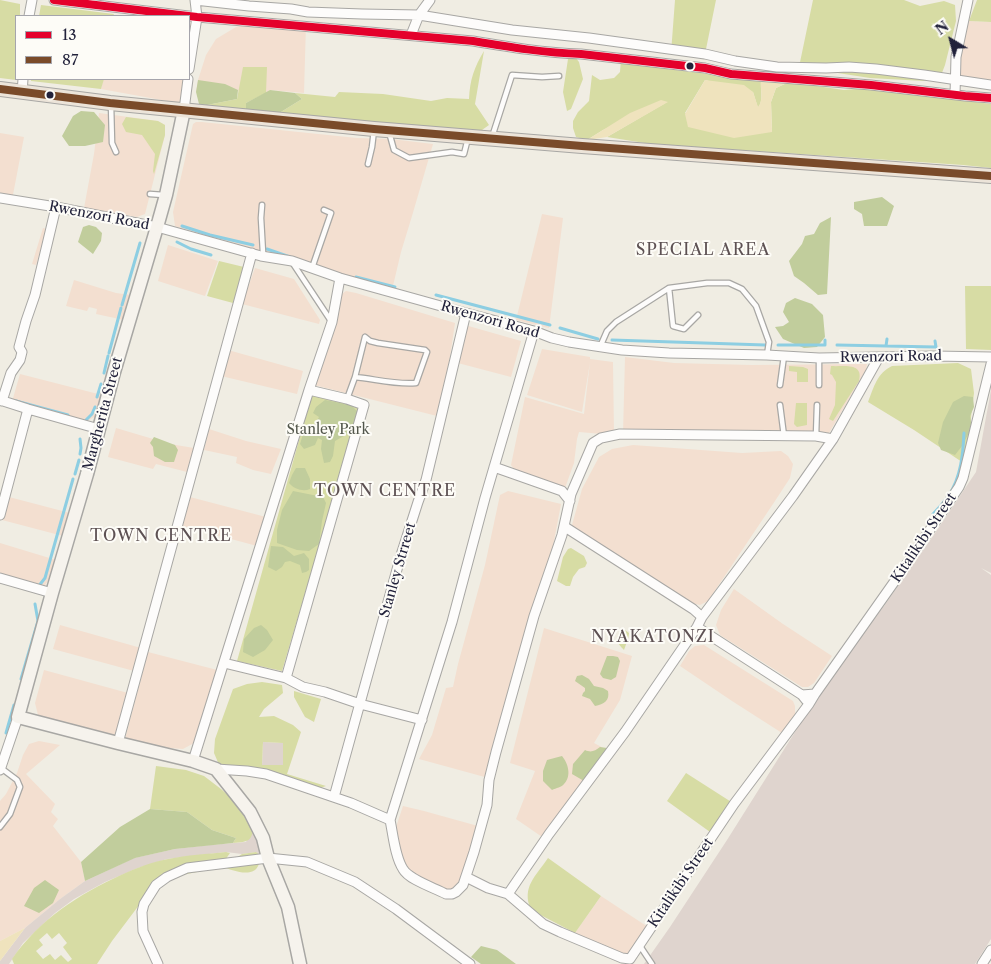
<!DOCTYPE html>
<html>
<head>
<meta charset="utf-8">
<style>
  body { margin:0 }
  #map { position:relative; width:991px; height:964px; overflow:hidden; background:#f0ede3; font-family:"Libre Caslon Text",serif }
  canvas { display:block }
  .legend { position:absolute; left:15px; top:15px; width:175px; height:65px; box-sizing:border-box; background:#fdfcf7; border:1px solid #a5a5ac; margin:0; padding:6px 9px; list-style:none; font-size:15px; color:#22223b }
  .legend li { display:flex; align-items:center; gap:10px; height:25px }
  .legend b { width:25px; border:1px solid #a5a5ac }
  .north { position:absolute; left:926px; top:15px; width:50px; height:50px; -webkit-text-stroke:4px #fdfcf7; paint-order:stroke; rotate:323deg; font-size:14px; font-weight:700; line-height:20px; text-align:center; color:#22223b }
  .north::after { content:''; display:block; margin:auto; width:18px; height:22px; background:#22223b; clip-path:polygon(50% 0,100% 100%,50% 72%,0 100%) }
</style>
</head>
<body>
<div id="map">
<canvas width="991" height="964"></canvas>
<ul class="legend">
<li><b style="height:6px;background:#e4002b"></b>13</li>
<li><b style="height:6px;background:#7a4b2a"></b>87</li>
</ul>
<div class="north">N</div>
</div>
<script>
const context = document.querySelector('canvas').getContext('2d');
context.lineJoin = 'round';
function fill(path, color) { context.fillStyle = color; context.fill(path, 'evenodd'); }
function stroke(path, color, width, dash) { context.strokeStyle = color; context.lineWidth = width; context.lineCap = dash ? 'butt' : 'round'; context.setLineDash(dash || []); context.stroke(path); }
function drawText(font, color, halo, rows, align = 'center') {
  context.font = font + ' "Libre Caslon Text",serif'; context.lineWidth = 4; context.setLineDash([]); context.textBaseline = 'middle'; context.strokeStyle = halo; context.fillStyle = color; for (const [text, x, y, turn = 0] of rows) {
    context.save(); context.translate(x, y); context.rotate((+turn || 0) * Math.PI / 180); context.textAlign = isNaN(turn) ? turn : align; if (halo) context.strokeText(text, 0, 0); context.fillText(text, 0, 0); context.restore();
  }
}
const built = new Path2D(`
  M 267,21 L 306,24 L 304,93 L 270,90 L 266,93 L 266,91 L 196,92 L 198,80 L 206,55 L 216,39 L 236,27 Z
  M 969,21 L 991,22 L 991,87 L 957,77 L 957,63 Z
  M 103,79 L 187,79 L 184,97 L 178,103 L 101,89 Z
  M 99,113 L 158,121 L 165,125 L 165,135 L 145,214 L 137,217 L 84,208 L 94,154 Z
  M 196,122 L 202,122 L 357,138 L 391,139 L 433,144 L 412,216 L 401,252 L 392,290 L 205,236 L 175,226 L 173,212 L 193,124 Z
  M 0,133 L 24,137 L 12,200 L 0,197 Z
  M 542,214 L 563,218 L 549,328 L 516,320 Z
  M 43,228 L 47,229 L 36,265 L 32,264 Z
  M 168,245 L 218,261 L 205,296 L 158,281 Z
  M 255,268 L 294,279 L 320,320 L 319,324 L 242,304 Z
  M 74,280 L 116,293 L 131,295 L 124,320 L 96,314 L 97,309 L 89,307 L 87,311 L 66,306 Z
  M 346,291 L 356,293 L 455,323 L 441,417 L 314,385 L 339,296 Z
  M 465,325 L 521,341 L 511,377 L 454,362 Z
  M 542,349 L 590,357 L 590,359 L 613,362 L 614,435 L 579,432 L 577,439 L 574,463 L 565,488 L 518,475 L 511,465 L 525,397 L 584,414 L 590,362 L 582,412 L 527,395 Z
  M 228,350 L 303,371 L 297,394 L 221,376 Z
  M 625,357 L 674,363 L 752,365 L 867,364 L 866,370 L 829,433 L 623,434 Z
  M 20,374 L 102,395 L 96,416 L 84,423 L 11,405 Z
  M 116,428 L 170,444 L 194,448 L 187,472 L 156,464 L 153,469 L 108,457 Z
  M 209,429 L 246,441 L 281,449 L 271,474 L 253,470 L 236,463 L 237,457 L 204,450 Z
  M 633,445 L 742,453 L 781,451 L 788,456 L 793,464 L 790,478 L 775,501 L 708,601 L 700,605 L 683,601 L 576,531 L 572,525 L 582,489 L 599,457 L 612,449 Z
  M 508,491 L 561,504 L 551,557 L 492,779 L 419,759 L 432,735 L 446,688 L 453,687 L 458,664 L 485,565 L 500,495 Z
  M 9,497 L 70,513 L 63,536 L 2,520 Z
  M 190,497 L 266,517 L 257,546 L 183,526 Z
  M 0,543 L 56,560 L 50,578 L 43,588 L 0,576 Z
  M 734,589 L 783,624 L 832,656 L 814,683 L 808,687 L 802,687 L 720,635 L 716,625 L 721,610 Z
  M 60,625 L 141,648 L 134,671 L 53,649 Z
  M 544,628 L 632,656 L 620,700 L 594,743 L 611,752 L 548,841 L 516,819 L 535,771 L 510,763 Z
  M 704,645 L 793,701 L 795,706 L 795,714 L 782,733 L 732,701 L 680,666 L 689,651 L 695,646 Z
  M 148,652 L 221,671 L 194,743 L 183,749 L 169,748 L 125,739 Z
  M 44,670 L 128,693 L 114,738 L 48,725 L 38,715 L 35,703 Z
  M 39,741 L 60,745 L 26,774 L 55,804 L 51,812 L 58,819 L 53,826 L 81,862 L 85,881 L 60,899 L 25,928 L 0,941 L 0,801 L 6,794 L 17,773 L 23,755 L 29,744 Z
  M 403,806 L 424,811 L 478,826 L 462,889 L 451,895 L 407,869 L 402,862 L 395,830 Z
  M 601,896 L 654,931 L 643,948 L 636,957 L 623,958 L 575,933 Z`);
const industrial = new Path2D(`
  M 991,390 L 991,573 L 981,568 L 991,575 L 991,939 L 975,964 L 644,964 L 670,927 L 727,840 L 829,678 L 884,606 L 933,536 L 976,472 Z
  M 263,742 L 284,743 L 283,766 L 262,765 Z
  M 254,825 L 262,856 L 256,852 L 242,854 L 226,852 L 167,859 L 138,868 L 105,882 L 74,899 L 55,913 L 23,943 L 9,964 L 0,964 L 0,961 L 25,928 L 60,899 L 85,881 L 134,858 L 175,849 L 210,845 L 246,842 Z`);
const green = new Path2D(`
  M 0,0 L 20,4 L 20,16 L 16,16 L 16,80 L 0,78 Z
  M 675,0 L 716,0 L 705,54 L 699,58 L 671,53 Z
  M 813,0 L 904,0 L 920,6 L 944,1 L 955,5 L 956,21 L 945,65 L 940,78 L 924,81 L 870,78 L 799,67 Z
  M 977,0 L 991,0 L 991,22 L 969,21 Z
  M 41,5 L 114,14 L 113,16 L 39,16 Z
  M 484,51 L 475,104 L 489,125 L 482,130 L 442,130 L 276,115 L 302,99 L 295,93 L 335,97 L 339,92 L 383,94 L 431,101 L 447,98 L 469,99 C 470,79 474,68 484,51 Z
  M 575,57 L 579,62 L 583,79 L 571,109 L 567,111 L 563,92 L 568,59 Z
  M 621,59 L 667,69 L 761,80 C 760,90 764,100 758,108 L 753,92 L 705,80 L 685,113 L 772,132 L 771,102 L 776,88 L 789,82 L 844,90 L 867,88 L 991,104 L 991,168 L 963,165 L 651,144 L 607,137 L 667,102 L 603,130 L 587,140 L 576,137 L 573,128 L 573,121 L 578,112 L 589,101 L 592,75 L 600,80 L 614,78 L 620,72 Z
  M 243,67 L 267,67 L 266,93 L 246,103 L 246,111 L 205,109 L 199,104 L 207,105 L 237,99 Z
  M 31,79 L 104,79 L 101,89 L 31,81 Z
  M 126,117 L 158,121 L 165,125 L 165,135 L 154,174 L 153,171 L 155,154 L 142,135 L 126,132 L 122,124 Z
  M 219,261 L 244,267 L 233,303 L 207,296 Z
  M 965,286 L 991,286 L 991,350 L 966,349 Z
  M 958,363 L 971,369 L 974,393 L 968,441 L 962,462 L 914,430 L 868,402 C 874,387 877,373 892,366 Z
  M 789,366 L 803,367 L 808,369 L 808,382 L 797,382 L 797,372 L 789,371 Z
  M 831,366 C 843,367 864,362 859,381 L 833,421 L 829,419 L 835,405 L 836,382 L 832,375 L 830,374 Z
  M 312,394 L 360,408 L 282,671 L 237,661 Z
  M 796,403 L 807,403 L 807,425 L 797,427 L 794,424 Z
  M 571,548 L 584,556 L 587,563 L 585,567 L 579,569 L 573,577 L 570,586 L 566,586 L 557,581 L 563,557 L 568,549 Z
  M 625,630 L 629,633 L 628,639 L 624,650 C 617,643 615,640 620,631 Z
  M 262,682 L 282,685 L 283,693 L 264,709 L 259,717 L 274,716 L 293,725 L 301,732 L 287,774 L 326,786 L 317,789 L 220,767 L 214,753 L 215,739 L 233,689 L 247,684 ZM 263,742 L 283,743 L 283,765 L 262,765 Z
  M 294,691 L 321,699 L 314,722 L 305,717 L 294,697 Z
  M 156,766 L 186,770 L 204,776 L 221,789 L 238,804 L 254,825 C 252,841 249,842 233,843 L 236,838 L 212,830 L 187,812 L 150,809 Z
  M 686,773 L 736,805 L 717,837 L 667,801 Z
  M 226,852 L 230,853 L 223,863 L 202,871 L 158,880 L 112,941 L 97,964 L 14,964 L 12,959 C 39,920 79,894 121,875 C 136,868 152,862 168,859 C 187,855 207,854 226,852 ZM 47,933 L 52,939 L 59,933 L 67,943 L 63,947 L 72,959 L 68,962 L 61,955 L 55,960 L 50,954 L 43,959 L 36,951 L 43,945 L 39,940 Z
  M 256,852 L 262,856 C 260,860 259,867 255,870 C 246,876 232,870 223,867 L 242,854 Z
  M 548,858 L 601,896 L 575,933 L 531,910 C 521,887 536,876 548,858 Z`);
const forest = new Path2D(`
  M 198,80 L 225,84 L 238,90 L 237,99 L 207,105 L 199,104 L 196,92 Z
  M 270,90 L 295,93 L 302,99 L 276,115 L 246,111 L 246,103 Z
  M 81,111 L 94,112 L 105,125 L 103,142 L 85,146 L 69,146 L 62,136 L 73,116 Z
  M 882,197 L 894,206 L 887,226 L 864,226 L 862,214 L 854,209 L 854,202 Z
  M 831,217 L 827,294 L 818,295 L 804,283 L 794,276 L 789,261 L 802,244 L 805,236 L 814,234 L 820,223 Z
  M 89,225 L 96,227 L 102,233 L 101,241 L 93,254 L 78,242 L 83,227 Z
  M 795,298 L 812,304 L 823,315 L 825,337 L 817,347 L 804,348 L 783,339 L 775,327 L 783,326 L 789,322 L 783,312 L 786,303 Z
  M 964,396 L 973,397 L 974,407 L 970,416 L 972,427 L 962,446 L 955,455 L 941,450 L 938,443 L 943,422 L 953,402 Z
  M 325,400 L 351,405 L 361,415 L 351,432 L 335,441 L 333,456 L 330,462 L 324,463 L 321,449 L 322,440 L 318,438 L 315,445 L 304,449 L 300,444 L 304,431 L 314,426 L 319,417 L 313,413 L 316,407 Z
  M 154,437 L 175,445 L 178,450 L 174,462 L 165,462 L 154,456 L 153,447 L 150,443 Z
  M 296,468 L 305,468 L 310,479 L 310,489 C 303,492 294,489 289,483 L 292,475 Z
  M 293,491 L 323,497 L 326,503 L 322,521 L 319,544 L 309,551 L 297,550 L 277,543 L 277,530 L 282,510 Z
  M 271,546 L 283,547 L 294,556 L 304,553 L 309,559 L 309,570 L 306,572 L 302,573 L 300,565 L 290,561 L 285,562 L 282,567 L 276,571 L 268,567 Z
  M 261,625 L 267,630 L 273,640 L 265,650 L 253,657 L 243,652 L 244,639 L 254,628 Z
  M 607,656 L 613,656 L 618,657 L 620,661 L 616,677 L 611,680 L 603,678 L 600,674 Z
  M 582,675 L 589,679 L 594,686 L 603,688 L 608,691 C 610,701 604,704 595,706 L 590,699 L 582,696 L 583,693 L 585,691 L 585,688 L 575,681 L 577,676 Z
  M 600,747 L 607,748 L 611,752 L 584,781 L 572,774 L 573,764 L 585,750 C 591,753 595,751 600,747 Z
  M 562,756 C 568,763 572,776 564,784 C 562,787 556,788 552,790 L 543,781 L 543,771 L 547,760 Z
  M 150,809 L 187,812 L 212,830 L 236,838 L 233,843 L 175,849 L 135,858 L 85,881 L 81,862 L 120,827 Z
  M 45,880 L 59,890 L 53,903 L 39,913 L 24,906 L 34,888 Z
  M 481,946 L 497,950 L 516,964 L 481,964 L 471,957 Z`);
const sand = new Path2D(`
  M 705,80 L 744,85 L 753,92 L 758,107 C 764,100 760,89 761,80 L 789,82 L 776,88 L 771,102 L 772,132 L 734,138 L 688,127 L 685,114 Z
  M 661,100 L 668,102 L 607,137 L 587,140 L 630,113 Z
  M 25,928 L 0,961 L 0,941 Z`);
const stream = new Path2D(`
  M 182,226 L 210,235 L 253,245
  M 177,242 L 191,249 L 211,255
  M 267,249 L 290,257
  M 356,277 L 395,287
  M 436,295 L 550,325
  M 122,305 L 140,243
  M 560,328 L 598,339
  M 612,340 L 765,345
  M 778,345 L 825,345 L 825,340
  M 837,345 L 936,347 L 935,341
  M 886,346 L 887,339
  M 109,353 L 121,308
  M 104,373 L 108,356
  M 97,397 L 101,384
  M 16,401 L 68,415
  M 86,420 L 92,414 L 95,407
  M 80,454 L 81,448 L 80,439
  M 75,474 L 79,460
  M 933,514 C 939,508 944,502 949,495 C 961,477 963,454 964,433
  M 38,587 L 45,578 L 73,479
  M 21,679 L 38,621 L 35,604
  M 6,733 L 14,705`);
const lane = new Path2D(`
  M 111,104 L 112,143 L 116,152
  M 389,132 L 394,150 L 409,158 L 452,152 L 464,154 L 468,138
  M 492,137 L 512,75 L 542,77 L 559,76
  M 368,164 L 372,147 L 374,130
  M 150,194 L 164,195
  M 261,256 L 263,253 L 261,218 L 262,205
  M 292,262 L 331,321
  M 312,268 L 331,213 L 324,210
  M 669,288 L 673,326 L 684,329 L 698,315
  M 600,347 L 607,331 L 616,322 L 669,288 L 707,283 L 729,283 L 742,289 L 756,306 L 769,342 L 767,355
  M 780,385 L 784,356
  M 819,385 L 819,358
  M 347,399 L 355,377 C 375,379 396,385 416,383 L 427,352 L 425,350 L 378,343 L 370,341 L 365,337 L 355,377
  M 780,405 L 784,436
  M 816,436 L 817,405
  M 0,827 L 10,814 L 20,787 L 17,780 L 1,768
  M 640,946 L 652,964`);
const street = new Path2D(`
  M 54,0 L 197,17 L 473,41 C 509,47 545,53 581,54 L 705,68 L 731,74 L 871,85 L 965,96 L 991,98
  M 195,0 L 249,6 L 291,9 L 308,12 L 362,14 L 419,15 L 512,30 L 589,38 L 705,54 L 735,61 L 777,67 L 826,68 L 849,67 L 876,69 L 924,75 L 991,85
  M 29,16 L 32,0
  M 411,35 L 419,15 L 430,0
  M 189,69 L 197,17 L 195,0
  M 22,93 L 23,79
  M 955,95 L 956,57 L 968,0
  M 184,110 L 188,79
  M 0,198 L 56,207 L 157,227 L 261,256 L 292,261 L 340,278 L 466,313 L 534,331 L 552,338 L 569,342 L 622,350 L 669,353 L 767,355 L 819,358 L 934,356 L 991,357
  M 534,331 L 485,498 L 452,622 L 390,820 C 393,834 395,857 403,869 C 409,880 435,888 446,894 L 452,894 L 456,892 L 463,885 L 474,852 L 487,805 L 489,780 L 496,752 L 534,616 L 562,535 L 571,494 L 593,443 L 601,438 L 620,434 L 816,436 L 833,439
  M 0,400 L 28,409 L 99,429
  M 2,401 L 11,373 L 20,360 L 22,352 L 19,347 L 26,321 L 35,295 L 56,207
  M 494,467 L 562,491 L 570,501
  M 0,515 L 28,409
  M 565,527 L 693,609 L 702,617
  M 0,578 L 52,593
  M 697,627 L 802,695 L 806,700
  M 224,663 L 286,678 L 364,405 L 347,399 L 309,390
  M 286,678 L 303,687 L 325,692 L 360,704 L 422,720
  M 802,695 L 815,694 L 904,568 L 959,487 L 963,478 L 991,364
  M 118,743 L 252,253
  M 193,761 L 309,390 L 332,322 L 340,278
  M 216,769 L 247,771 L 266,774 L 351,803 L 390,820
  M 0,770 L 18,717
  M 334,797 L 401,555 L 418,502 L 426,480 L 466,313
  M 466,877 L 488,888 L 508,894 L 543,924 L 560,932 L 622,958 L 630,959 L 734,804 L 809,704 L 815,694
  M 508,894 L 549,834 L 625,732 L 697,627 L 702,617 L 793,496 L 833,439 L 879,357
  M 158,964 L 143,931 L 142,912 L 144,904 L 156,885 L 167,877 L 187,868 L 268,858 L 307,862 L 355,882 L 396,909 L 470,964
  M 982,964 L 991,950`);
const secondary = new Path2D(`
  M 184,110 L 166,195 L 157,227 L 114,372 L 87,474 L 52,593 L 18,717 L 118,743 L 193,761 L 216,769 L 250,812 L 263,838 L 268,858 L 288,907 L 300,964`);
const primary = new Path2D(`
  M 0,89 L 110,103 L 374,129 L 582,146 L 991,176`);
const bus1 = new Path2D(`
  M 54,0 L 197,17 L 473,41 C 509,47 545,53 581,54 L 705,68 L 731,74 L 871,85 L 965,96 L 991,98`);
const bus2 = new Path2D(`
  M 0,89 L 110,103 L 374,129 L 582,146 L 991,176`);
const markers = [
  [690,66,4.5,"#22223b"],
  [50,95,4.5,"#22223b"]
];
const streetNames = [
  ["Rwenzori Road",99,216,11],
  ["Rwenzori Road",490,320,16],
  ["Rwenzori Road",891,357,-1],
  ["Margherita Street",103,414,-75],
  ["Kitalikibi Street",924,538,-56],
  ["Stanley Strreet",398,570,-74],
  ["Kitalikibi Street",681,883,-56]
];
const parkNames = [
  ["Stanley Park",328,430]
];
const quarterNames = [
  ["SPECIAL AREA",703,250],
  ["TOWN CENTRE",385,491],
  ["TOWN CENTRE",161,536],
  ["NYAKATONZI",653,637]
];
fill(built, '#f3dfd0');
fill(industrial, '#dfd4ce');
fill(green, '#d7dca4');
fill(forest, '#c1cd9c');
fill(sand, '#efe3bd');
stroke(stream, '#8dcee2', 3);
stroke(lane, '#a8a7a4', 7);
stroke(street, '#a8a7a4', 11);
stroke(secondary, '#a8a7a4', 15);
stroke(primary, '#a8a7a4', 16);
stroke(lane, '#fdfcfb', 4.5);
stroke(street, '#fdfcfb', 9);
stroke(secondary, '#f6f3ed', 12);
stroke(primary, '#ece4d9', 14);
stroke(bus1, '#e4002b', 8);
stroke(bus2, '#7a4b2a', 8);
for (const [x, y, r, color] of markers) { const dot = new Path2D(); dot.arc(x, y, r, 0, 2 * Math.PI); context.fillStyle = color; context.fill(dot); stroke(dot, '#fdfcf7', 2); }
drawText('14px', '#22223b', '#fdfcf7', streetNames);
drawText('14px', '#52564b', '#fdfcf7', parkNames);
context.letterSpacing = '1px';
drawText('16px', '#5d5153', '#fdfcf7', quarterNames);
context.letterSpacing = '0px';
</script>
</body>
</html>
